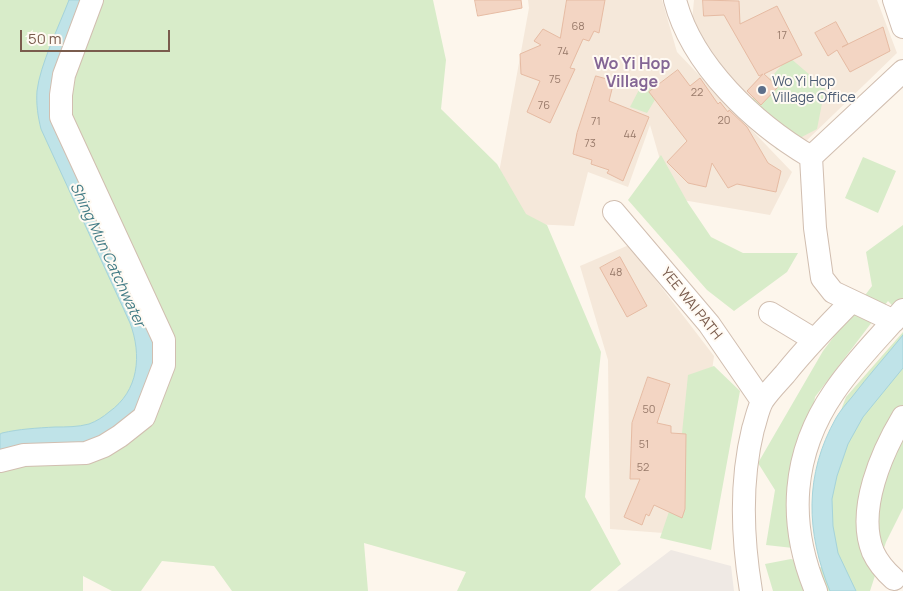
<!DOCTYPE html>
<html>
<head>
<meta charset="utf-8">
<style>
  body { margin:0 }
  #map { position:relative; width:903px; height:591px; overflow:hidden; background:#fdf6ec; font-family:Manrope,sans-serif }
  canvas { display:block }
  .scale { position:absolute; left:20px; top:30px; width:150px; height:22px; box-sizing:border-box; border:2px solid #7a5c4d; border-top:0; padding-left:6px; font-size:15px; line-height:18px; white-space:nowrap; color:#7a5c4d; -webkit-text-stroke:4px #fffaf3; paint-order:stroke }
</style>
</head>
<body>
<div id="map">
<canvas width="903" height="591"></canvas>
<div class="scale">50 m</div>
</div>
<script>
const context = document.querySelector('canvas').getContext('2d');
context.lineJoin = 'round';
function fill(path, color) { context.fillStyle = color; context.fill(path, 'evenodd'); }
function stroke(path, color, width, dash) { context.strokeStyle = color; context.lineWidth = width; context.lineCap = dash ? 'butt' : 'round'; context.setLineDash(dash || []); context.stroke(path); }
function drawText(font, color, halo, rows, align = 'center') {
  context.font = font + ' Manrope,sans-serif'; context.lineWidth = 4; context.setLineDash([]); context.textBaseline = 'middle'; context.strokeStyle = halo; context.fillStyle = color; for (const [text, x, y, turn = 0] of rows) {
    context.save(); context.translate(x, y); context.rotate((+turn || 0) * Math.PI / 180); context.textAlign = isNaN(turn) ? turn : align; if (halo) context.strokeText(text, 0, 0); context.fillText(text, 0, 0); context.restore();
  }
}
const residential = new Path2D(`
  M 528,0 L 662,0 L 677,52 L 792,172 L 770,215 L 671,198 L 650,125 L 628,187 L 588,172 L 574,226 L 490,222 L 529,8 Z
  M 694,0 L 877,0 L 897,53 L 803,144 L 736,88 L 692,21 Z
  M 629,245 L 714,356 L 690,535 L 610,529 L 608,360 L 580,266 Z`);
const industrial = new Path2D(`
  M 671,550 L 731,566 L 734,591 L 617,591 Z`);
const green = new Path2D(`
  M 0,0 L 433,0 L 446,60 L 441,109 L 497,164 L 526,214 L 547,225 L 601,352 L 585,497 L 621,564 L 590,591 L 457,591 L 466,572 L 364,543 L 368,591 L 232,591 L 214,566 L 162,561 L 141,591 L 112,591 L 83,576 L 83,591 L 0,591 Z
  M 789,57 L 825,88 L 817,129 L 777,150 L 743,109 Z
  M 642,84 L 653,84 L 656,98 L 647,113 L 630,107 Z
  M 661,155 L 688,203 L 711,237 L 743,253 L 798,253 L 787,272 L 734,311 L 707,290 L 628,200 Z
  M 863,157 L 896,171 L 878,213 L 845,198 Z
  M 903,225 L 903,317 L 888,301 L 815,397 L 793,548 L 766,545 L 775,490 L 758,463 L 823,351 L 872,286 L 866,252 Z
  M 903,332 L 903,508 L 886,542 L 870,591 L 773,591 L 765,564 L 791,559 L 827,569 L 821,463 L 846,397 Z
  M 714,366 L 740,391 L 711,550 L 660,538 L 676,491 L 688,375 Z`);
const water = new Path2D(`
  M 69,0 L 87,0 L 57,82 L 157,347 L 145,405 L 97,443 L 0,455 L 0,434 L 2,433 C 19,429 37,428 55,427 C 66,427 78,427 89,424 C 97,421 103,417 109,412 C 139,391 142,355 130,323 L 41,129 C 38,117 36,104 37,91 C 40,65 59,26 69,0 Z
  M 903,335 L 903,368 L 863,417 L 848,444 L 837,476 L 832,499 L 833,526 L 838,553 L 856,591 L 830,591 C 806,532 804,475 836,418 C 840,411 846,404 852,397 C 868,376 886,356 903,335 Z`);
const building = new Path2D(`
  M 475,0 L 521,0 L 522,8 L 478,16 Z
  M 567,0 L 605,0 L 599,33 L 594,31 L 589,41 L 583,39 L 570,68 L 575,69 L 550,123 L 527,112 L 540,81 L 521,74 L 520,54 L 541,45 L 534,41 L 543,29 L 560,38 Z
  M 703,0 L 739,1 L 740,24 L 777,6 L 802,55 L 764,74 L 778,87 L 761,105 L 747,91 L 763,74 L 759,76 L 724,15 L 704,16 Z
  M 836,22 L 848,44 L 842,47 L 883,27 L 890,51 L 850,72 L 837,50 L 828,56 L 815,33 Z
  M 678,70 L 690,86 L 700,78 L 718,104 L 720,102 L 728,112 L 729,110 L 747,127 L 768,163 L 781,171 L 776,192 L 737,184 L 728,188 L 712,163 L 706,187 L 688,183 L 667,162 L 687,141 L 649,92 Z
  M 596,76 L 614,81 L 609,101 L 649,117 L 623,181 L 607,173 L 609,170 L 591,164 L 592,160 L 573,154 L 577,133 Z
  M 620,257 L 647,306 L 627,317 L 600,268 Z
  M 648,377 L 670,384 L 657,423 L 671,426 L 671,433 L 686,434 L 685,509 L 682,518 L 654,505 L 649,516 L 646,514 L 642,525 L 624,517 L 640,479 L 630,479 L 632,423 Z`);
const minor = new Path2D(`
  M 675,0 C 692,66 755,124 811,157
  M 894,0 L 903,27
  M 614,212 L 709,324 L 762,401
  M 852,301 L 894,321
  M 770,313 L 813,339
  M 0,461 L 24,455 L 86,453 L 104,446 L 120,436 L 144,417 L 164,365 L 164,340 L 61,117 L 61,95 L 64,75 L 92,0
  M 894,579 C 885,571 878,563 873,552 C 856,510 882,452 903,417
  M 751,591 C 742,537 740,482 753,429 C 756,420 758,408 763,400 C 769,391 778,382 785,374 C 806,348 828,325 852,301 L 833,292 L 822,278 L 815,228 L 811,157 L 903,71
  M 816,591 C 787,522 792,453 834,392 C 854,362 880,337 903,310`);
const markers = [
  [762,90,5,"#5c6f8a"]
];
const numberNames = [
  ["68",578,27],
  ["17",782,36],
  ["74",563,52],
  ["75",555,80],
  ["22",697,93],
  ["76",544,106],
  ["20",724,121],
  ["71",596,122],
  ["44",630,135],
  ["73",590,144],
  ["48",616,273],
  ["50",649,410],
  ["51",644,445],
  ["52",643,468]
];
const serviceNames = [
  ["Wo Yi Hop",772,82],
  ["Village Office",772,98]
];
const streetNames = [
  ["YEE WAI PATH",691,304,51]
];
const waterNames = [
  ["Shing Mun Catchwater",107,255,65]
];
const quarterNames = [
  ["Wo Yi Hop",632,65],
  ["Village",632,83]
];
fill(residential, '#f5e8da');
fill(industrial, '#efe9e4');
fill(green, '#d8ecc9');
fill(water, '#bfe3e8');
stroke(water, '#a5d3da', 1);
fill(building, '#f3d5c3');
stroke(building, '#e6bba3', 1);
stroke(minor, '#d1beb0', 24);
stroke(minor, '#fff', 22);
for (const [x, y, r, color] of markers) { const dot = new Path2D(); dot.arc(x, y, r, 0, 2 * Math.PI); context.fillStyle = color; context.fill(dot); stroke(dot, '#fffaf3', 2); }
drawText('11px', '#987a6a', null, numberNames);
drawText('14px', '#4e5e75', '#fffaf3', serviceNames, 'left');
drawText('14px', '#7a5c4d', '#fffaf3', streetNames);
drawText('italic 15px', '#437c86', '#fffaf3', waterNames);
drawText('bold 16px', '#846695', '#fffaf3', quarterNames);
</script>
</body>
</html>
